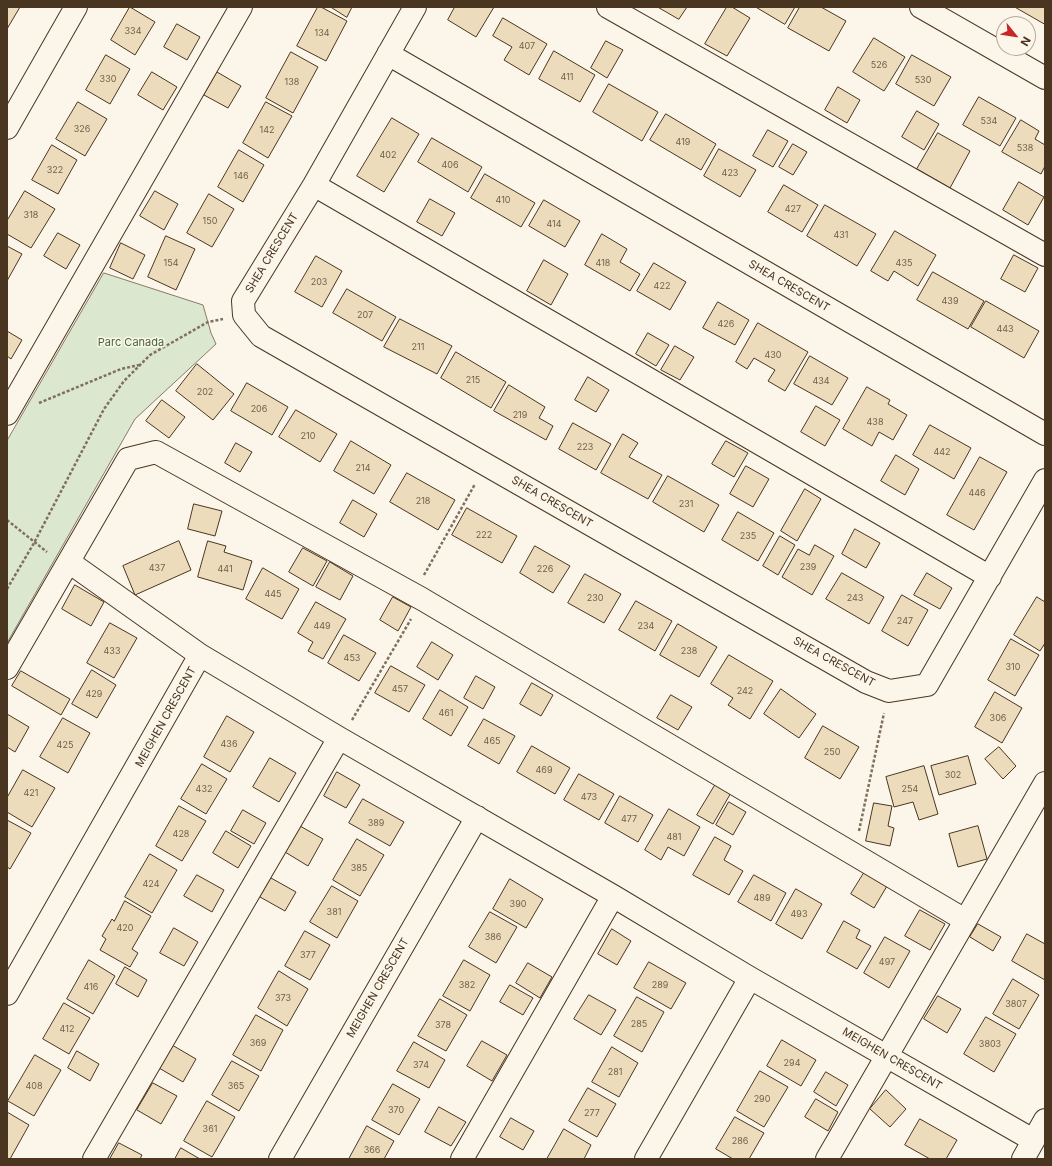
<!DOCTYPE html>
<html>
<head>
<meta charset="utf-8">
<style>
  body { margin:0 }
  #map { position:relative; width:1052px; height:1166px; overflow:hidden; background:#fbf6e9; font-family:Inter,sans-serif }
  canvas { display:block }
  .frame { position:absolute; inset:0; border:8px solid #4a3520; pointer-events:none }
  .north { position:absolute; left:996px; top:16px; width:40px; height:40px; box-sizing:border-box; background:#fbf6e9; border:1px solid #b4a999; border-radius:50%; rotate:120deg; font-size:11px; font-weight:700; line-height:16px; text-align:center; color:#4a3520 }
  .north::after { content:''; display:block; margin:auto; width:14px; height:18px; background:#c62828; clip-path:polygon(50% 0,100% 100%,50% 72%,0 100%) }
</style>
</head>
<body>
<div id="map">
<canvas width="1052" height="1166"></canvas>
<div class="frame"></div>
<div class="north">N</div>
</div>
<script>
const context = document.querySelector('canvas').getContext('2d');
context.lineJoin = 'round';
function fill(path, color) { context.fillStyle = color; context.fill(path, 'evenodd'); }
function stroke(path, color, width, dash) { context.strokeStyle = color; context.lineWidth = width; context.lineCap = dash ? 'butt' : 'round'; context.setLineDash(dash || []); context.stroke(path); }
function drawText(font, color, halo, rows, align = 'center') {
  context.font = font + ' Inter,sans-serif'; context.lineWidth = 3; context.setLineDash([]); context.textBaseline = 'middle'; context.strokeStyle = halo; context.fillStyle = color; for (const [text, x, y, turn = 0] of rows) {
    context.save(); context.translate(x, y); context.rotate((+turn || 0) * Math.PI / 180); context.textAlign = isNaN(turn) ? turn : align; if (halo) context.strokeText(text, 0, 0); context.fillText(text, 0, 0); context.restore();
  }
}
const green = new Path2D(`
  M 104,273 L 203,305 L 211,333 L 216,344 L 135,419 L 7,643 L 7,441 Z`);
const building = new Path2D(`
  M 7,7 L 20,7 L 7,29 Z
  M 130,7 L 155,22 L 135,55 L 111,40 Z
  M 318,7 L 321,7 L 347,21 L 326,61 L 297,46 Z
  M 331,7 L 352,7 L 347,17 Z
  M 455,7 L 494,7 L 476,37 L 448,20 Z
  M 658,7 L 687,7 L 679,19 Z
  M 727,7 L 732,7 L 750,18 L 727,56 L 705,44 Z
  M 756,7 L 795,7 L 785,24 Z
  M 800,7 L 821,7 L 846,21 L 829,51 L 788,28 Z
  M 1015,7 L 1045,7 L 1045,24 Z
  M 503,18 L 547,44 L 529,75 L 504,60 L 512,47 L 493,36 Z
  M 177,24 L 200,37 L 187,60 L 164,47 Z
  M 874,38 L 905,57 L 884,91 L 853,72 Z
  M 606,41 L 623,50 L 607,78 L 591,68 Z
  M 554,51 L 595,75 L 580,102 L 539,79 Z
  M 291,52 L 318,67 L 293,113 L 266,98 Z
  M 106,55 L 130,69 L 110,104 L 86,90 Z
  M 912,55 L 951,77 L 934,106 L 896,84 Z
  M 152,72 L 177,87 L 163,110 L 138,95 Z
  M 217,72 L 241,86 L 228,108 L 204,95 Z
  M 609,84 L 658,112 L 642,141 L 593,112 Z
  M 838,87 L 860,100 L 847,123 L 825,110 Z
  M 979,97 L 1016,118 L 1000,146 L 963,125 Z
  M 78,102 L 107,119 L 85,156 L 56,139 Z
  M 266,102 L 292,116 L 268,158 L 243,143 Z
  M 917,111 L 939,124 L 924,150 L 902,137 Z
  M 666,114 L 716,144 L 701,170 L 650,140 Z
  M 392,118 L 419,134 L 384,192 L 357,176 Z
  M 1021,120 L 1039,131 L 1035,139 L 1045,145 L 1045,166 L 1041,174 L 1002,152 Z
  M 768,130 L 788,141 L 773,167 L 753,156 Z
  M 938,133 L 970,151 L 950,188 L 917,169 Z
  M 432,138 L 482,167 L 468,192 L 418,162 Z
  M 793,144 L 807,152 L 793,175 L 779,167 Z
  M 52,145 L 77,160 L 58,194 L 32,180 Z
  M 719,149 L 756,170 L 740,197 L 704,176 Z
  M 239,150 L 264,165 L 243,202 L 218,187 Z
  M 485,174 L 535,203 L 521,227 L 471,198 Z
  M 1019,182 L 1044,197 L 1028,225 L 1003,210 Z
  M 784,185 L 818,205 L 802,232 L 768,212 Z
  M 25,191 L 55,209 L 31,248 L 7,234 L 7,221 Z
  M 155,191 L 178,204 L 164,230 L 140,216 Z
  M 209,194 L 234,209 L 212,247 L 187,233 Z
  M 430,199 L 455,213 L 442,236 L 417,222 Z
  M 544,200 L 580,221 L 565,247 L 529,226 Z
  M 825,205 L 876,234 L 857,266 L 807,236 Z
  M 895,231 L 936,255 L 918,286 L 894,271 L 888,281 L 871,271 Z
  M 58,233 L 80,245 L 66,269 L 44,256 Z
  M 602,234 L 627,249 L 620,262 L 640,274 L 630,291 L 585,265 Z
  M 166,236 L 195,249 L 176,290 L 148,277 Z
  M 121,243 L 145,255 L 133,279 L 110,268 Z
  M 7,246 L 22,254 L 7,281 Z
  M 1014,255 L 1038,268 L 1025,292 L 1001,279 Z
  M 316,256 L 342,271 L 322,307 L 295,292 Z
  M 544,260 L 568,274 L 551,305 L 527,291 Z
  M 654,263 L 686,282 L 670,310 L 637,291 Z
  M 933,272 L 984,301 L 968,329 L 917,300 Z
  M 347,289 L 396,317 L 382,341 L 333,313 Z
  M 986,301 L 1039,331 L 1024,358 L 971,327 Z
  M 718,302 L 749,320 L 735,345 L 703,328 Z
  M 400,319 L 452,346 L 437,374 L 384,347 Z
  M 758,323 L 808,352 L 785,391 L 768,381 L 775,370 L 754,358 L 747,369 L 736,362 Z
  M 7,331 L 22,340 L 11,359 L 7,356 Z
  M 648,333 L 669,345 L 656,366 L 636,354 Z
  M 675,346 L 694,357 L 680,380 L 661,370 Z
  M 456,352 L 506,382 L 491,408 L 441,378 Z
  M 810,356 L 848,378 L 832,405 L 794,384 Z
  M 197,364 L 234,394 L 213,420 L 176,391 Z
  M 588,377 L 609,390 L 596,412 L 575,400 Z
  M 247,383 L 288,407 L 272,435 L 231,411 Z
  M 509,385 L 545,407 L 539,418 L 553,426 L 546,440 L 494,411 Z
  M 867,387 L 890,400 L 888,404 L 907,415 L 893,440 L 879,432 L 872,446 L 843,429 Z
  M 162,400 L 185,417 L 169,438 L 146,421 Z
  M 816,406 L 840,420 L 825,446 L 801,432 Z
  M 296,410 L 337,434 L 320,462 L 279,437 Z
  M 573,423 L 611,444 L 596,470 L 559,449 Z
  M 930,425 L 971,448 L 954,479 L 913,455 Z
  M 623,434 L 638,443 L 629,457 L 662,475 L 648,499 L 601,473 Z
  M 351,441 L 391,465 L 374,494 L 334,471 Z
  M 726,441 L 748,453 L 734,477 L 712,464 Z
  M 236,443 L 252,452 L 240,472 L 225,463 Z
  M 896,455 L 919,469 L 905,495 L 881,481 Z
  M 980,457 L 1007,472 L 974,530 L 947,515 Z
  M 746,466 L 769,479 L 753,507 L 730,494 Z
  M 407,473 L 455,500 L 438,530 L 390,502 Z
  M 668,476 L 719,505 L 704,532 L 653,502 Z
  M 805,489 L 821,499 L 797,541 L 781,531 Z
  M 353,500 L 377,514 L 364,537 L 340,523 Z
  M 194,504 L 222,511 L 215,536 L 188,529 Z
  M 467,508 L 517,536 L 502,563 L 452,535 Z
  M 738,512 L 774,533 L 758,561 L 722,540 Z
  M 855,529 L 880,543 L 866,568 L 842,554 Z
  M 780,536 L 795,545 L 778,575 L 763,566 Z
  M 179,541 L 191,570 L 135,595 L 123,566 Z
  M 208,541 L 226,546 L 224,552 L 252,561 L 243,590 L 198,577 Z
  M 815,545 L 834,556 L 812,595 L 782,577 L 798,549 L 809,555 Z
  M 535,546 L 570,566 L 553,593 L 520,573 Z
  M 303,548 L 327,561 L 313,586 L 289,572 Z
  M 330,562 L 353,576 L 340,600 L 316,587 Z
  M 263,568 L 299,589 L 282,619 L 246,599 Z
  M 842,573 L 884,597 L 869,624 L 826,599 Z
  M 927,573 L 952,588 L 940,609 L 914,595 Z
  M 585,574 L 621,594 L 604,623 L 568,603 Z
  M 75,585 L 104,602 L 91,626 L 62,609 Z
  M 902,595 L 928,610 L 908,646 L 882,631 Z
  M 393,597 L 411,607 L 398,631 L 380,620 Z
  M 1037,597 L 1045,602 L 1045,643 L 1040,651 L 1014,635 Z
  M 636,601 L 672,621 L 655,651 L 619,630 Z
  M 316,602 L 346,619 L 323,659 L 308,651 L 313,642 L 298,633 Z
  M 110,623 L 137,638 L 114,678 L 87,663 Z
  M 678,624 L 717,647 L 699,677 L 660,655 Z
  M 344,635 L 376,653 L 359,681 L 328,663 Z
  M 1011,639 L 1039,655 L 1015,696 L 988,680 Z
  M 432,642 L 453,655 L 438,680 L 417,667 Z
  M 729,655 L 773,681 L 750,719 L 728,705 L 733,698 L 711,684 Z
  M 391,666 L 425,685 L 409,712 L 375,693 Z
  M 92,670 L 116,685 L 97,718 L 72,704 Z
  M 21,671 L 70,699 L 61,715 L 12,686 Z
  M 476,676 L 495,687 L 483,709 L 464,698 Z
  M 532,683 L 553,695 L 541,716 L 520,704 Z
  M 781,689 L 816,714 L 799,738 L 764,714 Z
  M 440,690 L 468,707 L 451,736 L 423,719 Z
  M 995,692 L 1022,708 L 1002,743 L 975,727 Z
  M 671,695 L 692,707 L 678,730 L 657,718 Z
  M 7,714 L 29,727 L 15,752 L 7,747 Z
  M 227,716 L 254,732 L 230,772 L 204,757 Z
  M 63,718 L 90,733 L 68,773 L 40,757 Z
  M 484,719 L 515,736 L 499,764 L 468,746 Z
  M 823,726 L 859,747 L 840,779 L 805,758 Z
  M 532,746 L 570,768 L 555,794 L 517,772 Z
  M 999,747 L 1016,766 L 1003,779 L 985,759 Z
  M 968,756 L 976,784 L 939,795 L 931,766 Z
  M 270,758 L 296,773 L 279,802 L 253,787 Z
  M 202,764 L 227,779 L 206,814 L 181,799 Z
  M 924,766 L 938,814 L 919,820 L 913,802 L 894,807 L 886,777 Z
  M 23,770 L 55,788 L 32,827 L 7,812 L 7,798 Z
  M 337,772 L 360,785 L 346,808 L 324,796 Z
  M 579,774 L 614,794 L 599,820 L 564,800 Z
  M 717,782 L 732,791 L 713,824 L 697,815 Z
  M 620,796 L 653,815 L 638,842 L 605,823 Z
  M 363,799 L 404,822 L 390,846 L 349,823 Z
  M 729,802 L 746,812 L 733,835 L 716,825 Z
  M 874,803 L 892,806 L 888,826 L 894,828 L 890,846 L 866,841 Z
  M 179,806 L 206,821 L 182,861 L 156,846 Z
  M 669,809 L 700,827 L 684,856 L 668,847 L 661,860 L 645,850 Z
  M 243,810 L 266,823 L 254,844 L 231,831 Z
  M 7,820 L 31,833 L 10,869 L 7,867 Z
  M 300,826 L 323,839 L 308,866 L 285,852 Z
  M 978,826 L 987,859 L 958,867 L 949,834 Z
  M 226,831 L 251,846 L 238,868 L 213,853 Z
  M 715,837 L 731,846 L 724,860 L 743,871 L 729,895 L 693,875 Z
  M 357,839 L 384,855 L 360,896 L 333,880 Z
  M 150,854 L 177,870 L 152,913 L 125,897 Z
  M 864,873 L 887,886 L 874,908 L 851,894 Z
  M 197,875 L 224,890 L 212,912 L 184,896 Z
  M 754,875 L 786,893 L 771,921 L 738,902 Z
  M 271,878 L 296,892 L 285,911 L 260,897 Z
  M 510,879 L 543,899 L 526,928 L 493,909 Z
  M 332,886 L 358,901 L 337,938 L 310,922 Z
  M 796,889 L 822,904 L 802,939 L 776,924 Z
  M 125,901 L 151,916 L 132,949 L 138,953 L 130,967 L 100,950 L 106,939 L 102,936 L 112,919 L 114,921 Z
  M 920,910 L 945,924 L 930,950 L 905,936 Z
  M 490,912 L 517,927 L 496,963 L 469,947 Z
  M 844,921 L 860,930 L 856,938 L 871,946 L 857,969 L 827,952 Z
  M 978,924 L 1001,937 L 993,951 L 970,937 Z
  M 174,928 L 198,942 L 184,966 L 160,953 Z
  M 612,929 L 631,941 L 617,965 L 598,954 Z
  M 305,931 L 330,945 L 310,980 L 285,966 Z
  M 1027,934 L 1045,944 L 1045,980 L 1012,961 Z
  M 885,937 L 910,951 L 889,988 L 864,973 Z
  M 89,960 L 115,976 L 93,1014 L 67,999 Z
  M 464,960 L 490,975 L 470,1011 L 443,996 Z
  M 649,962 L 686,983 L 671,1009 L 634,988 Z
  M 528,963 L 552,977 L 540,998 L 516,983 Z
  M 125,967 L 147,980 L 138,997 L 116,984 Z
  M 279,971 L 308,989 L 287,1026 L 258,1008 Z
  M 1013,979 L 1039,995 L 1019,1029 L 993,1014 Z
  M 510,985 L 533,998 L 523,1015 L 500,1002 Z
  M 589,995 L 616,1010 L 601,1035 L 574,1019 Z
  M 938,996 L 961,1009 L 947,1033 L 924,1019 Z
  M 637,997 L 664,1012 L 642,1052 L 614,1036 Z
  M 440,999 L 467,1015 L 446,1051 L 418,1036 Z
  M 64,1003 L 90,1018 L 69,1054 L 43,1039 Z
  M 256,1015 L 283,1030 L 261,1071 L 233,1055 Z
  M 986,1017 L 1016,1034 L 994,1072 L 964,1054 Z
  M 782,1040 L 816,1060 L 801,1086 L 767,1066 Z
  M 482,1041 L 507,1055 L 492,1081 L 467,1066 Z
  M 414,1042 L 445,1060 L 429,1088 L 397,1071 Z
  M 172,1045 L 196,1059 L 183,1082 L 159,1068 Z
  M 612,1047 L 638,1063 L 619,1097 L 592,1082 Z
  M 77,1051 L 99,1064 L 90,1081 L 68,1068 Z
  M 35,1055 L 61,1070 L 34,1116 L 8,1101 Z
  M 232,1061 L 259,1076 L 239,1111 L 212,1095 Z
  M 760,1071 L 788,1087 L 764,1127 L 737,1111 Z
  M 826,1072 L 848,1085 L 836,1106 L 814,1092 Z
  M 153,1083 L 177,1096 L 161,1124 L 137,1110 Z
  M 393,1084 L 420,1099 L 399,1135 L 372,1120 Z
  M 588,1088 L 616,1104 L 597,1137 L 569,1121 Z
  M 886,1090 L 906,1109 L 890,1127 L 870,1109 Z
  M 816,1099 L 838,1112 L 828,1131 L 805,1117 Z
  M 207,1101 L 235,1117 L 212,1157 L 184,1141 Z
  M 439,1107 L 466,1122 L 451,1146 L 425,1132 Z
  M 7,1112 L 29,1125 L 10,1159 L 7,1159 Z
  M 735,1117 L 764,1133 L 749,1159 L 733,1159 L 716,1149 Z
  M 511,1118 L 534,1131 L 523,1150 L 500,1137 Z
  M 920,1119 L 957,1140 L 946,1159 L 930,1159 L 905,1145 Z
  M 367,1126 L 394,1141 L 384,1159 L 349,1159 Z
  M 564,1129 L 591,1145 L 584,1159 L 547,1159 Z
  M 119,1143 L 142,1155 L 140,1159 L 110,1159 Z
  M 181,1148 L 200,1159 L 175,1159 Z`);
const path = new Path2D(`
  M 39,403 L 121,369 L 139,365
  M 7,520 L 47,552
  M 424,575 L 475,484
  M 7,589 L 34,543 L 104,409 L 124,381 L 150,355 L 208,322 L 223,319
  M 352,720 L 411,619
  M 859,831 L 884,713`);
const minor = new Path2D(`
  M 415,7 L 314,185 L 243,301 L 244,315 L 261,336 L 866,682 L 889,691 L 927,685 L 1045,480
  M 608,7 L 1045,255
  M 921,7 L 1045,78
  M 388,54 L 1045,434
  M 7,128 L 76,7
  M 314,185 L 990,577
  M 7,414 L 241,7
  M 69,562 L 200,655
  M 7,668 L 128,459 L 156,452 L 422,599 L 965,920
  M 7,994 L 200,655 L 339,738 L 613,896 L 750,978 L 1033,1140
  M 94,1159 L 339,738
  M 280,1159 L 477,817
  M 462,1159 L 613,896
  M 646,1159 L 750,978
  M 827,1159 L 1045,783
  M 1023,1159 L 1045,1120`);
const numberNames = [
  ["334",133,31],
  ["134",322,33],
  ["407",527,46],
  ["526",879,65],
  ["411",567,77],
  ["330",108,79],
  ["530",923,80],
  ["138",292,82],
  ["534",989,121],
  ["326",82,129],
  ["142",267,130],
  ["419",683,142],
  ["538",1025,148],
  ["402",388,155],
  ["406",450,165],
  ["322",55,170],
  ["423",730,173],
  ["146",241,176],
  ["410",503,200],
  ["427",793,209],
  ["318",31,215],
  ["150",210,221],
  ["414",554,224],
  ["431",841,235],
  ["154",171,263],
  ["418",603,263],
  ["435",904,263],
  ["203",319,282],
  ["422",662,286],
  ["439",950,301],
  ["207",365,315],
  ["426",726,324],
  ["443",1005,329],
  ["211",418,347],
  ["430",773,355],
  ["215",473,380],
  ["434",821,381],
  ["202",205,392],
  ["206",259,409],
  ["219",520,415],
  ["438",875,422],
  ["210",308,436],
  ["223",585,447],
  ["442",942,452],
  ["214",363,468],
  ["446",977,493],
  ["218",423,501],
  ["231",686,504],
  ["222",484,535],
  ["235",748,536],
  ["239",808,567],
  ["437",157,568],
  ["441",225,569],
  ["226",545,569],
  ["445",273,594],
  ["230",595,598],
  ["243",855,598],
  ["247",905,621],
  ["449",322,626],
  ["234",646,626],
  ["433",112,651],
  ["238",689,651],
  ["453",352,658],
  ["310",1013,667],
  ["457",400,689],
  ["242",745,691],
  ["429",94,694],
  ["461",446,713],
  ["306",998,718],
  ["465",492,741],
  ["436",229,744],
  ["425",65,745],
  ["250",832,752],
  ["469",544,770],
  ["302",953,775],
  ["432",204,789],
  ["254",910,789],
  ["421",31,793],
  ["473",589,797],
  ["477",629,819],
  ["389",376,823],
  ["428",181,834],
  ["481",674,837],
  ["385",359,868],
  ["424",151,884],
  ["489",762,898],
  ["390",518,904],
  ["381",334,912],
  ["493",799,914],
  ["420",125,928],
  ["386",493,937],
  ["377",308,955],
  ["497",887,962],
  ["382",467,985],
  ["289",660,985],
  ["416",91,987],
  ["373",283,998],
  ["3807",1016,1004],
  ["285",639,1024],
  ["378",443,1025],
  ["412",67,1029],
  ["369",258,1043],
  ["3803",990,1044],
  ["294",792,1063],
  ["374",421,1065],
  ["281",615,1072],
  ["408",34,1086],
  ["365",236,1086],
  ["290",762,1099],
  ["370",396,1110],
  ["277",592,1113],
  ["361",210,1129],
  ["286",740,1141],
  ["366",372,1150]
];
const streetNames = [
  ["SHEA CRESCENT",272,253,-59],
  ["SHEA CRESCENT",789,286,30],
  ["SHEA CRESCENT",552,502,30],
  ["SHEA CRESCENT",834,662,29],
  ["MEIGHEN CRESCENT",166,717,-61],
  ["MEIGHEN CRESCENT",378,988,-60],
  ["MEIGHEN CRESCENT",892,1059,30]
];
const parkNames = [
  ["Parc Canada",131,343]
];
fill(green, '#dce7d0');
stroke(green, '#887966', 1);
fill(building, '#ecdcbc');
stroke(building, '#4a3520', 1);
stroke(minor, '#4a3520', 24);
stroke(path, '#7f6f5c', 2.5, [3, 2]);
stroke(minor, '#fbf6e9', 22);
drawText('9px', '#725f47', null, numberNames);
drawText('11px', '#4a3520', '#fbf6e9', streetNames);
drawText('11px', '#436837', '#fbf6e9', parkNames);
</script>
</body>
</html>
